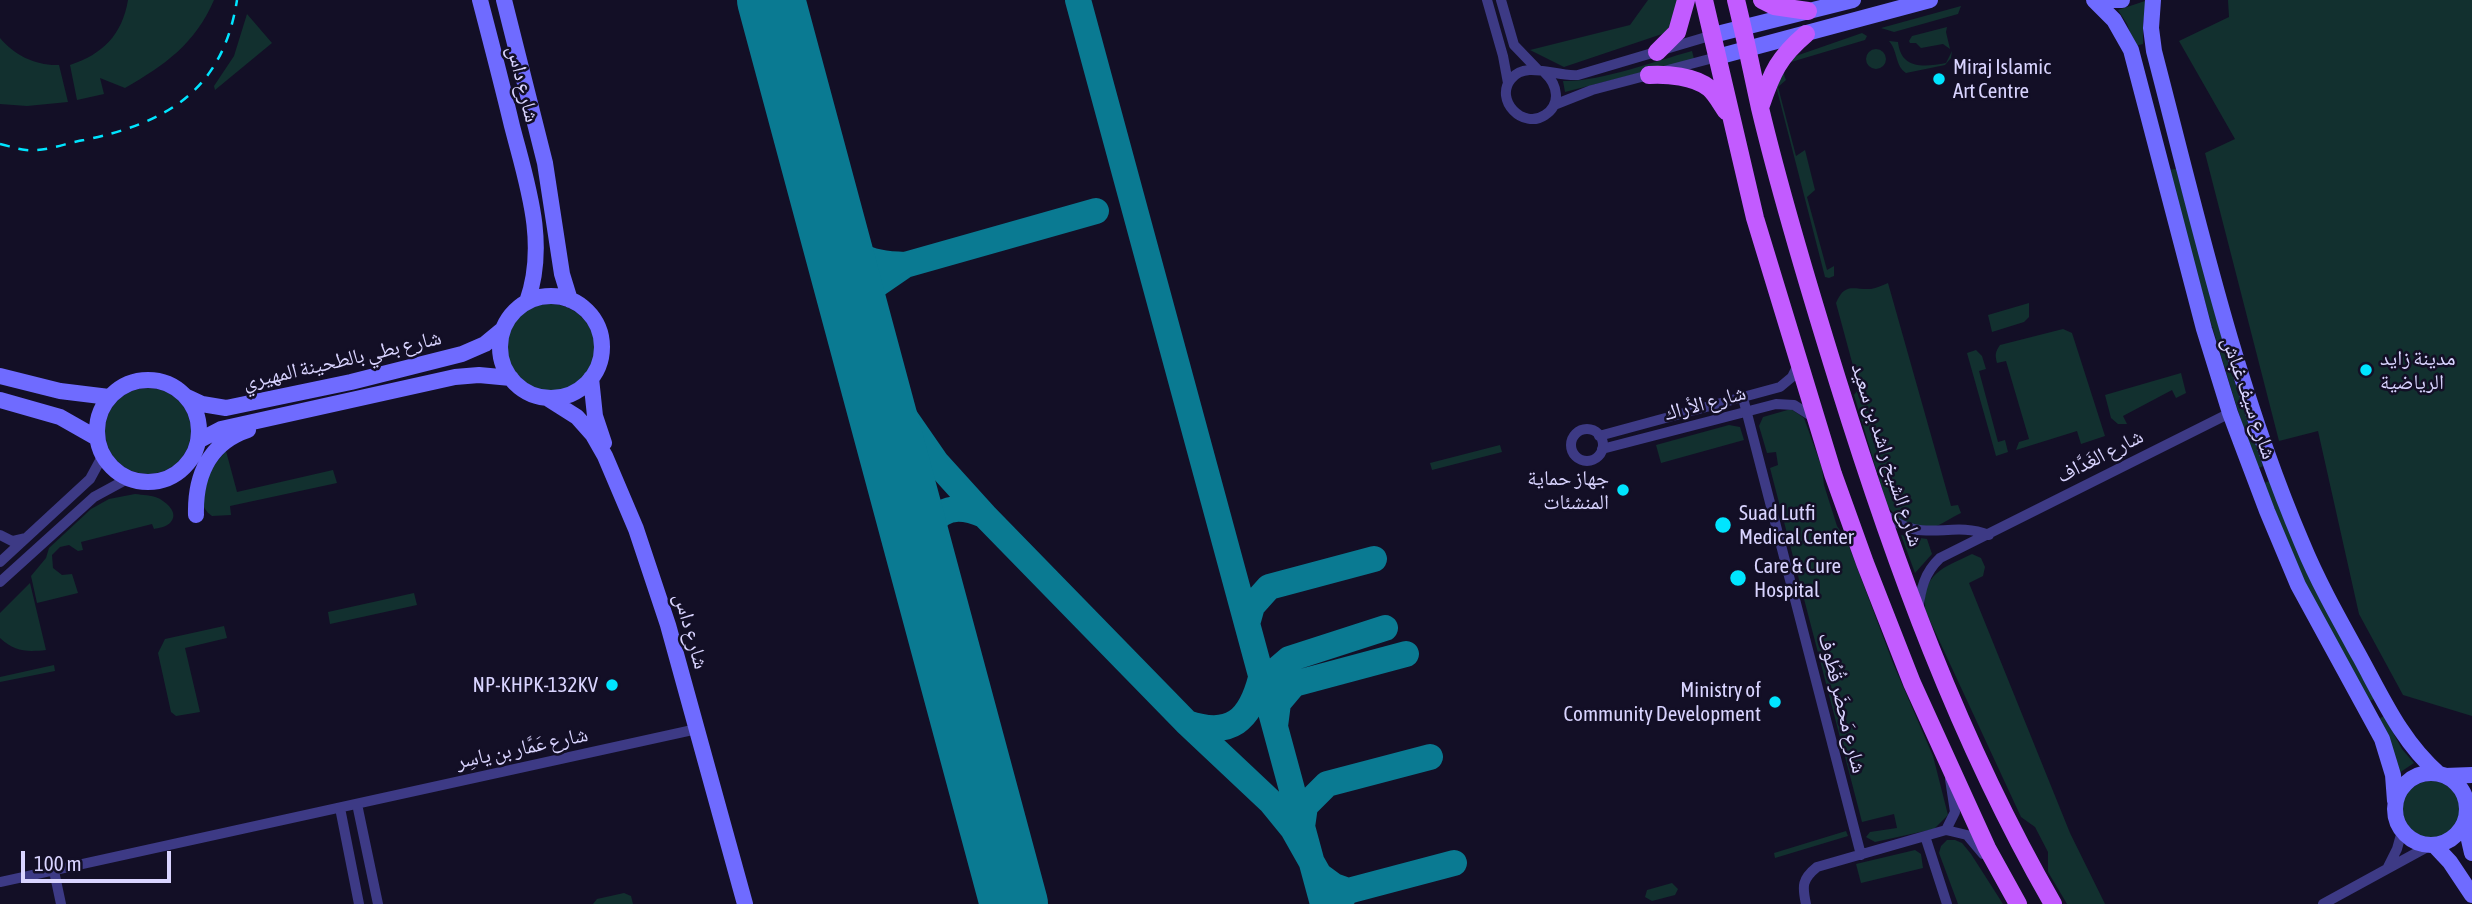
<!DOCTYPE html>
<html>
<head>
<meta charset="utf-8">
<style>
  body { margin:0 }
  #map { position:relative; width:2472px; height:904px; overflow:hidden; background:#130f26; font-family:"Asap Condensed",sans-serif }
  canvas { display:block }
  .scale { position:absolute; left:21px; top:851px; width:150px; height:32px; box-sizing:border-box; border:4px solid #d9d4ff; border-top:0; padding-left:9px; font-size:21px; line-height:24px; white-space:nowrap; color:#d9d4ff; -webkit-text-stroke:5px #130f26; paint-order:stroke }
</style>
</head>
<body>
<div id="map">
<canvas width="2472" height="904"></canvas>
<div class="scale">100 m</div>
</div>
<script>
const context = document.querySelector('canvas').getContext('2d');
context.lineJoin = 'round';
function fill(path, color) { context.fillStyle = color; context.fill(path, 'evenodd'); }
function stroke(path, color, width, dash) { context.strokeStyle = color; context.lineWidth = width; context.lineCap = dash ? 'butt' : 'round'; context.setLineDash(dash || []); context.stroke(path); }
function drawText(font, color, halo, rows, align = 'center') {
  context.font = font + ' "Asap Condensed","Noto Naskh Arabic",sans-serif'; context.lineWidth = 5; context.setLineDash([]); context.textBaseline = 'middle'; context.strokeStyle = halo; context.fillStyle = color; for (const [text, x, y, turn = 0] of rows) {
    context.save(); context.translate(x, y); context.rotate((+turn || 0) * Math.PI / 180); context.textAlign = isNaN(turn) ? turn : align; if (halo) context.strokeText(text, 0, 0); context.fillText(text, 0, 0); context.restore();
  }
}
const green = new Path2D(`
  M 128,0 L 214,0 C 195,44 165,65 125,88 L 100,78 L 104,94 L 77,100 L 70,65 C 103,54 122,35 128,0 Z
  M 1648,0 L 1682,0 L 1682,9 L 1665,33 L 1564,67 L 1530,50 L 1630,25 Z
  M 2148,0 L 2143,22 L 2143,44 L 2135,46 L 2127,24 L 2118,10 Z
  M 2228,0 L 2472,0 L 2472,716 L 2403,695 L 2359,614 L 2318,431 L 2279,441 L 2205,153 L 2235,139 L 2179,41 L 2229,17 Z
  M 1961,6 L 1958,14 L 1894,32 L 1881,28 Z
  M 247,14 L 272,43 L 215,90 L 214,86 L 234,56 Z
  M 1947,27 L 1946,32 L 1950,49 L 1943,44 L 1921,48 L 1916,43 L 1910,43 L 1909,41 L 1912,36 Z
  M 1862,33 L 1867,36 L 1865,40 L 1791,62 C 1784,68 1782,71 1786,80 L 1778,87 L 1796,156 L 1805,150 L 1815,190 L 1807,197 L 1827,270 L 1834,266 L 1834,276 L 1829,278 L 1825,277 L 1775,82 L 1778,69 L 1790,58 Z
  M 0,38 C 14,55 36,66 59,65 L 68,102 L 27,106 L 0,104 Z
  M 1889,41 L 1898,42 C 1901,70 1925,67 1946,63 L 1952,51 L 1951,58 L 1945,65 L 1906,73 C 1895,66 1898,51 1889,41 Z
  M1866 59a10 10 0 1 1 20 0a10 10 0 1 1-20 0Z
  M 1692,51 L 1694,59 L 1565,92 L 1563,81 C 1600,82 1655,61 1692,51 Z
  M 2176,169 L 2231,371 L 2263,466 L 2257,469 C 2224,370 2195,271 2169,170 Z
  M 1888,283 L 1951,506 L 1958,505 L 1961,513 C 1952,517 1940,526 1930,528 C 1913,531 1897,518 1887,506 L 1854,395 L 1859,388 L 1836,303 C 1845,282 1853,290 1871,289 C 1876,288 1883,285 1888,283 Z
  M 2029,303 L 2029,317 L 2024,322 L 1992,332 L 1988,315 Z
  M505 349a45 45 0 1 1 90 0a45 45 0 1 1-90 0Z
  M 2063,329 L 2072,333 L 2105,436 L 2081,444 L 2077,431 L 2016,450 L 2019,442 L 2029,439 L 2006,361 L 1997,363 C 1995,355 1995,352 2000,345 Z
  M 1976,350 L 1982,356 L 1986,369 L 1979,371 L 1998,442 L 2005,440 L 2008,452 L 1996,456 L 1967,353 Z
  M 2181,373 L 2186,393 L 2176,398 L 2172,390 L 2123,416 L 2127,424 L 2118,424 L 2111,418 L 2105,395 Z
  M105 431a43 43 0 1 1 86 0a43 43 0 1 1-86 0Z
  M 1791,409 L 1804,418 L 1822,468 L 1824,485 L 1837,526 L 1847,541 L 1893,663 L 1933,756 L 1948,815 L 1934,829 L 1875,842 L 1866,837 L 1870,832 L 1897,828 L 1894,814 L 1862,822 L 1770,468 L 1778,465 L 1776,452 L 1767,453 L 1759,426 L 1763,417 Z
  M 1729,425 L 1740,427 L 1744,440 L 1661,463 L 1656,445 Z
  M 1500,445 L 1502,452 L 1432,470 L 1430,463 Z
  M 226,451 L 237,492 L 333,470 L 337,483 L 230,506 L 231,515 L 212,516 C 188,499 211,468 226,451 Z
  M 2269,481 L 2320,598 L 2374,699 L 2368,702 L 2311,596 L 2262,484 Z
  M 135,494 C 143,495 151,495 158,498 C 166,502 180,513 170,523 C 166,527 158,528 154,529 L 152,524 L 81,542 L 83,550 L 78,551 L 69,545 L 60,547 L 52,555 L 53,568 L 62,575 L 72,574 L 78,593 L 37,603 L 31,576 L 46,558 L 49,548 L 91,509 L 109,499 Z
  M 1901,535 L 1927,539 L 1932,554 L 1915,573 Z
  M 1972,554 L 1981,558 L 1985,567 L 1983,576 L 1969,583 L 2070,833 L 2105,904 L 2067,904 L 2048,872 L 2048,852 L 2035,827 L 2021,817 L 1925,610 C 1922,573 1943,568 1972,554 Z
  M 30,583 L 46,650 C 27,652 15,652 0,638 L 0,613 Z
  M 414,593 L 417,605 L 330,624 L 328,612 Z
  M 224,626 L 227,638 L 185,648 L 200,712 L 176,716 L 171,712 L 158,653 L 165,639 Z
  M 54,665 L 55,671 L 0,682 L 0,677 Z
  M 2384,716 L 2402,749 L 2414,763 L 2399,773 L 2377,720 Z
  M2402 810a29 29 0 1 1 58 0a29 29 0 1 1-58 0Z
  M 1846,831 L 1848,836 L 1775,858 L 1774,853 Z
  M 1947,840 L 1955,840 L 1962,843 L 1971,854 L 2003,904 L 1958,904 L 1939,853 L 1941,846 Z
  M 1915,850 L 1921,854 L 1923,868 L 1861,883 L 1856,864 Z
  M 1672,883 L 1678,889 L 1675,895 L 1652,901 L 1645,897 L 1647,890 Z
  M 624,893 L 631,896 L 633,904 L 593,904 L 597,899 Z`);
const taxiway = new Path2D(`
  M 1078,0 L 1323,904
  M 1096,211 L 905,265 L 873,287 L 866,298 L 862,309 L 862,338 L 900,410 L 936,462 L 984,515 L 1186,722 L 1271,802 L 1293,829 L 1319,875 L 1334,886 L 1348,891
  M 829,217 C 848,255 863,264 905,265
  M 919,551 C 931,515 946,499 984,515
  M 1247,624 L 1252,606 L 1269,587 L 1374,559
  M 1266,696 L 1267,685 L 1275,671 L 1289,659 L 1385,628
  M 1187,723 C 1231,738 1250,720 1261,678
  M 1275,726 L 1278,703 L 1294,684 L 1406,654
  M 1302,827 L 1305,806 L 1327,784 L 1430,757
  M 1337,903 L 1348,891 L 1454,863`);
const runway = new Path2D(`
  M 771,0 L 1014,904`);
const street = new Path2D(`
  M 1487,0 L 1503,56 L 1508,83
  M 1501,0 L 1514,45 L 1538,70
  M 1545,73 C 1557,84 1562,104 1545,115 C 1523,130 1494,100 1511,79 C 1526,60 1555,77 1578,75 L 1713,35
  M 1554,105 L 1592,90 L 1717,57
  M 1743,398 L 1861,855
  M1571 445a16 16 0 1 1 32 0a16 16 0 1 1-32 0Z
  M 1599,436 L 1780,387 L 1792,377 L 1799,363
  M 1602,449 L 1776,404 L 1794,405 L 1813,417
  M 1882,512 C 1922,547 1948,519 1989,535
  M 0,535 L 12,541 L 25,538
  M 0,562 L 90,479 L 103,455
  M 0,582 L 94,497 L 129,478
  M 1918,610 C 1921,589 1924,573 1940,558 L 2230,413
  M 357,804 L 378,904
  M 340,808 L 359,904
  M 1946,830 L 1955,812 L 1950,779
  M 1925,836 L 1947,904
  M 2388,867 L 2397,849 L 2402,831
  M 54,871 L 61,904
  M 0,882 L 697,729
  M 1806,904 C 1802,886 1802,879 1817,867 L 1946,830 L 1967,835 L 1983,854
  M 2323,904 L 2429,846`);
const secondary = new Path2D(`
  M 480,0 C 491,42 502,84 512,126 C 527,184 548,243 527,302
  M 504,0 L 545,163 L 562,274 L 570,300
  M 2094,0 L 2114,20 L 2131,50 L 2204,329 L 2230,413 L 2267,511 L 2298,585 L 2382,739 L 2393,775 L 2395,801
  M 2103,0 L 2122,0
  M 2153,0 L 2151,28 L 2154,51 C 2197,216 2235,386 2302,543 C 2318,582 2339,619 2360,657 C 2383,699 2402,742 2439,774
  M 1713,35 L 1853,0
  M 1717,57 L 1930,0
  M500 347a51 51 0 1 1 102 0a51 51 0 1 1-102 0Z
  M 0,376 L 60,391 L 109,397
  M 591,378 L 595,416 L 604,443
  M97 431a51 51 0 1 1 102 0a51 51 0 1 1-102 0Z
  M 187,397 L 202,404 L 226,408 L 351,382 L 462,354 L 485,344 L 502,330
  M 547,398 L 577,417 L 593,435 L 605,456 L 636,529 L 668,625 L 745,904
  M 0,400 L 60,417 L 97,438
  M 198,441 L 221,429 L 455,377 L 479,375 L 511,378
  M 196,515 C 195,476 209,443 248,430
  M2395 809a36 36 0 1 1 72 0a36 36 0 1 1-72 0Z
  M 2445,776 L 2472,775
  M 2465,822 L 2472,853
  M 2435,846 L 2450,862 L 2472,895`);
const primary = new Path2D(`
  M 1704,0 L 1755,218 L 1833,474 L 1865,563 L 1912,683 L 1987,848 L 2018,904
  M 1736,0 C 1745,36 1752,72 1760,108 C 1782,200 1810,292 1838,382 C 1894,562 1959,741 2053,904
  M 1762,0 L 1774,6 L 1808,11
  M 1657,52 L 1677,32 L 1686,0
  M 1649,75 C 1667,74 1694,76 1709,88 C 1716,94 1721,104 1726,111
  M 1761,105 C 1772,72 1779,57 1806,34`);
const rail = new Path2D(`
  M 0,144 C 9,146 17,149 26,150 C 45,152 66,143 84,140 C 167,123 223,90 237,0`);
const markers = [
  [1939,79,7,"#00e5ff"],
  [2366,370,7,"#00e5ff"],
  [1623,490,7,"#00e5ff"],
  [1723,525,9,"#00e5ff"],
  [1738,578,9,"#00e5ff"],
  [612,685,7,"#00e5ff"],
  [1775,702,7,"#00e5ff"]
];
const poiNames = [
  ["Miraj Islamic",1953,67],
  ["Art Centre",1953,91],
  ["مدينة زايد",2380,358],
  ["الرياضية",2380,382],
  ["جهاز حماية",1609,478,"right"],
  ["المنشئات",1609,502,"right"],
  ["Suad Lutfi",1739,513],
  ["Medical Center",1739,537],
  ["Care & Cure",1754,566],
  ["Hospital",1754,590],
  ["NP-KHPK-132KV",598,685,"right"],
  ["Ministry of",1761,690,"right"],
  ["Community Development",1761,714,"right"]
];
const streetNames = [
  ["شارع داس",523,84,76],
  ["شارع بطي بالطحينة المهيري",342,360,-13],
  ["شارع سيف غباش",2249,398,71],
  ["شارع الأراك",1705,403,-15],
  ["شارع الشيخ راشد بن سعيد",1887,455,72],
  ["شارع الغَدَّاف",2100,456,-27],
  ["شارع داس",691,631,74],
  ["شارع مَحضَر قُطُوف",1842,703,76],
  ["شارع عَمَّار بن ياسِر",522,748,-12]
];
fill(green, '#12302f');
stroke(taxiway, '#0a7a92', 26);
stroke(runway, '#0a7a92', 68);
stroke(street, '#3d3a85', 10);
stroke(secondary, '#6f6bff', 16);
stroke(primary, '#c25bff', 18);
stroke(rail, '#00e5ff', 2.5, [10, 9]);
for (const [x, y, r, color] of markers) { const dot = new Path2D(); dot.arc(x, y, r, 0, 2 * Math.PI); context.fillStyle = color; context.fill(dot); stroke(dot, '#130f26', 2.5); }
drawText('21px', '#d9d4ff', '#130f26', poiNames, 'left');
drawText('21px', '#d9d4ff', '#130f26', streetNames);
</script>
</body>
</html>
